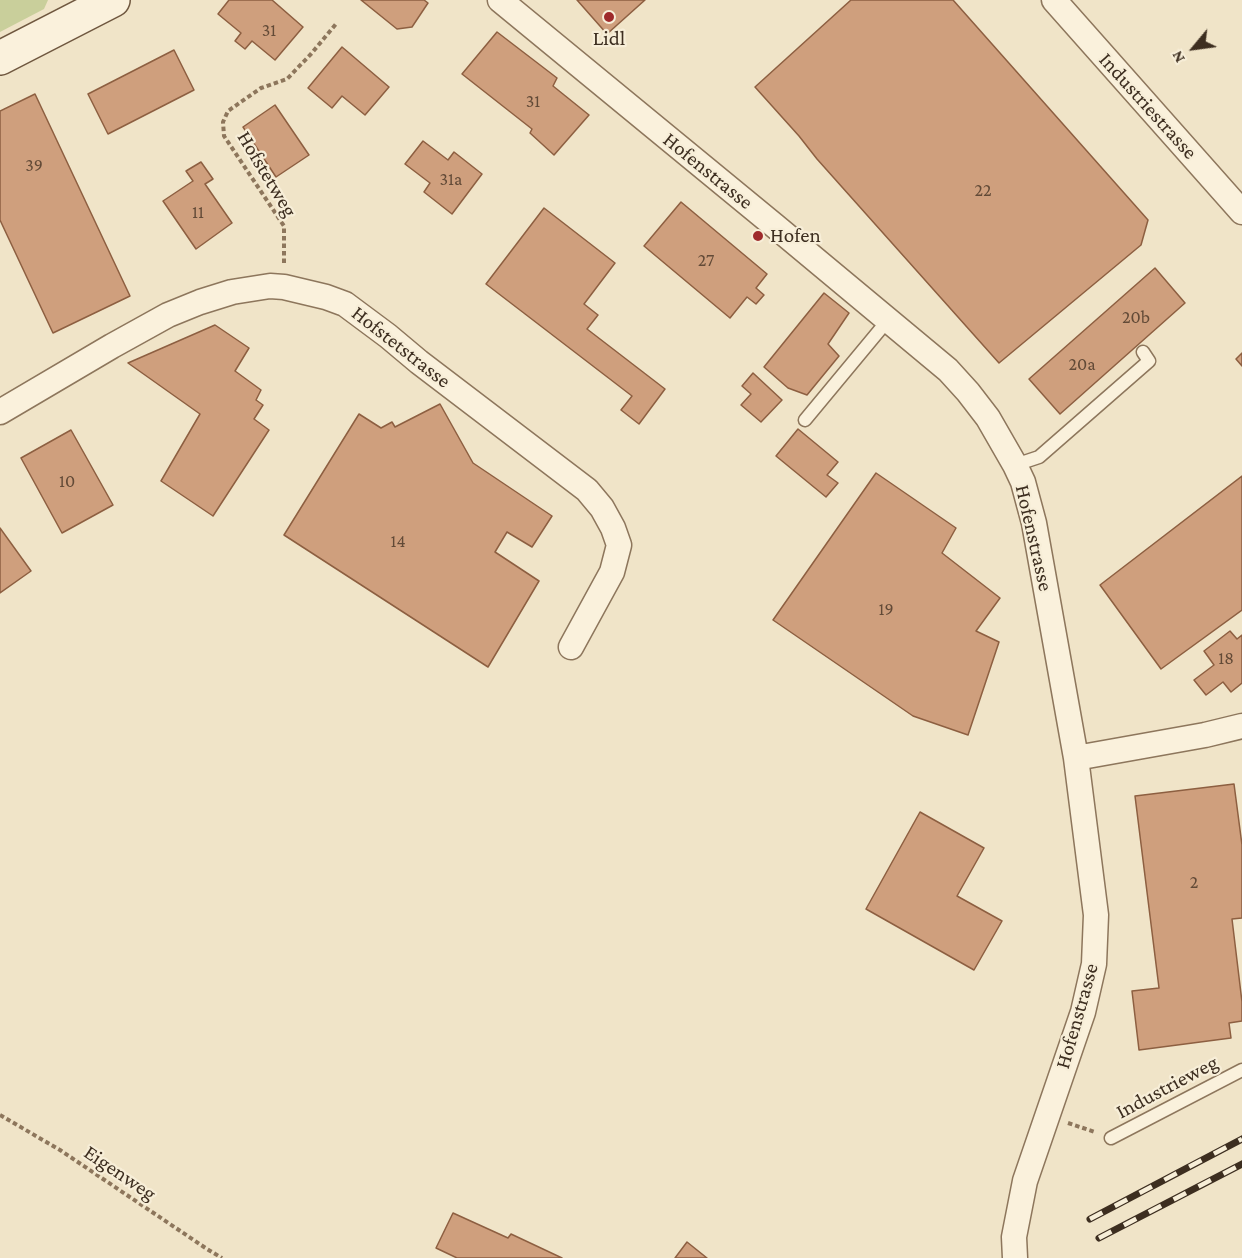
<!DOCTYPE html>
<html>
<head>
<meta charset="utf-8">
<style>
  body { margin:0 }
  #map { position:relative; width:1242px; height:1258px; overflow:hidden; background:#f0e4c8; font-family:"Crimson Pro",serif }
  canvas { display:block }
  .north { position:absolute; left:1164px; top:18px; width:60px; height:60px; -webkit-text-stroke:4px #f7eed8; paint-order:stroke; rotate:241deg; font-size:16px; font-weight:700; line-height:24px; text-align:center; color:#3d2e20 }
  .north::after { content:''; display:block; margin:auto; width:21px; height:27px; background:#3d2e20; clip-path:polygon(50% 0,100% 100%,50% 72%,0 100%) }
</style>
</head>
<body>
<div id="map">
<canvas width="1242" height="1258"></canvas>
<div class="north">N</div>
</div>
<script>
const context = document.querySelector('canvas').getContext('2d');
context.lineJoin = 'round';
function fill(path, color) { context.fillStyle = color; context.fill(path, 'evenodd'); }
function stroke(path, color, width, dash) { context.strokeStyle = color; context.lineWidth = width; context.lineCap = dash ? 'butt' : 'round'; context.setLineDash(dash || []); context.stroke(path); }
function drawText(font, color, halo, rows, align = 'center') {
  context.font = font + ' "Crimson Pro",serif'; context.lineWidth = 4.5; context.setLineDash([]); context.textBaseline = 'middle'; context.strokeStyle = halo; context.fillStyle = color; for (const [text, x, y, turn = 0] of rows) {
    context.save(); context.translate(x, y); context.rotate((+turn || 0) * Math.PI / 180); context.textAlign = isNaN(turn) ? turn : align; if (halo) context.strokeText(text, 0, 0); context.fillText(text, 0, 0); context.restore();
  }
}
const green = new Path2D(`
  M 0,0 L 48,0 L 44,9 L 0,32 Z`);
const building = new Path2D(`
  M 229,0 L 272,0 L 303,27 L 275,60 L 252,41 L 245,49 L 235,41 L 241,33 L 218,14 Z
  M 361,0 L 424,0 L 428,3 L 412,27 L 397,29 Z
  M 577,0 L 645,0 L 607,34 Z
  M 851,0 L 953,0 L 1148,220 L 1141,245 L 999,363 L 817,159 L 799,136 L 755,87 Z
  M 497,32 L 557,78 L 553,86 L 589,115 L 554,155 L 530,133 L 532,129 L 462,74 Z
  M 342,47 L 389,87 L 365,115 L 342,96 L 332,108 L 308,88 Z
  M 174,50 L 194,90 L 108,134 L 88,94 Z
  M 35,94 L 130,296 L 53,333 L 0,220 L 0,111 Z
  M 275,105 L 309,155 L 276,177 L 243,127 Z
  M 423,141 L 448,160 L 454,152 L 482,174 L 452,214 L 424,192 L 430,183 L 405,164 Z
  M 201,162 L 213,179 L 205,184 L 232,223 L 196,249 L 163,201 L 193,181 L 186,171 Z
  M 681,202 L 767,274 L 756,288 L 764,295 L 756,304 L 747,297 L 730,318 L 644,246 Z
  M 544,208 L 615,263 L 584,304 L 598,315 L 587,329 L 665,389 L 639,424 L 621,410 L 632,396 L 486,284 Z
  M 1155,268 L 1185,303 L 1060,414 L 1029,379 Z
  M 824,293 L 849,313 L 828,344 L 839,356 L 807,395 L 788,388 L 764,367 Z
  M 215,325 L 249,348 L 235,371 L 261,390 L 256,400 L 263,405 L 254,419 L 269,430 L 213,516 L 161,481 L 200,414 L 128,363 Z
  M 1242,353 L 1242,366 L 1236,359 Z
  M 753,373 L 782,400 L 761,422 L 741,405 L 751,394 L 742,386 Z
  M 440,404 L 473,463 L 552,516 L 532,547 L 507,532 L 495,552 L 539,581 L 488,667 L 284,535 L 359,414 L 381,428 L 392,422 L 395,427 Z
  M 798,429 L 838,462 L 827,475 L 838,483 L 826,497 L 776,456 Z
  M 71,430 L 113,505 L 62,533 L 21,458 Z
  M 876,473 L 956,528 L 942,553 L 1000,598 L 976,631 L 999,642 L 968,735 L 913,716 L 773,620 Z
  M 1242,476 L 1242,610 L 1161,669 L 1100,585 Z
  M 0,528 L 31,571 L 0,593 Z
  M 1230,631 L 1237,639 L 1242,635 L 1242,683 L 1231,692 L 1223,682 L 1206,695 L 1194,680 L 1214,665 L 1204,651 Z
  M 1234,784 L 1242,845 L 1242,918 L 1232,919 L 1242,1002 L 1242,1021 L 1229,1023 L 1231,1038 L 1139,1050 L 1132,991 L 1159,988 L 1135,796 Z
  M 920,812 L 984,848 L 957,896 L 1002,921 L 974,970 L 866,909 Z
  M 453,1213 L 508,1238 L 511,1234 L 562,1258 L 457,1258 L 436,1248 Z
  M 687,1242 L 707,1258 L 675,1258 Z`);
const path = new Path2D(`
  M 284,263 L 284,226 L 224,136 L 223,122 L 228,111 L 261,88 L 287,79 L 311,54 L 336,24
  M 0,1115 L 60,1150 L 207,1249 L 222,1258
  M 1068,1123 L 1095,1132`);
const service = new Path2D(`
  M 805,420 L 888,320
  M 1015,465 L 1039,457 L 1149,361 L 1143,352
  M 1111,1138 L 1242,1070`);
const minor = new Path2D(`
  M 500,0 L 775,226 L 948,370 L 968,392 L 988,418 L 1015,465 L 1023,482 L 1034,523 L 1076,758 L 1096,915 L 1094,964 L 1083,1012 L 1025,1181 L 1014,1237 L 1015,1258
  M 1054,0 L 1242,212
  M 0,412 L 112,346 L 168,315 L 200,302 L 232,292 L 270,286 L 284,287 L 326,297 L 345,304 L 388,336 L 419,362 L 587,490 L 602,508 L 613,528 L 619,545 L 612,572 L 571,647
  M 1076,758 L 1205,735 L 1242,726`);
const secondary = new Path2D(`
  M 0,58 L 113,0`);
const rail = new Path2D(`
  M 1090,1219 L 1242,1139
  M 1099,1238 L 1242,1164`);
const markers = [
  [609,17,6,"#9e2a2b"],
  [758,236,6,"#9e2a2b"]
];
const numberNames = [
  ["31",269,30],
  ["31",533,101],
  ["39",34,165],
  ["31a",451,179],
  ["22",983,190],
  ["11",198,212],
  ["27",706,260],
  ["20b",1136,317],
  ["20a",1082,364],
  ["10",67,481],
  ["14",398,541],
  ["19",886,609],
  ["18",1226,658],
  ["2",1194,882]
];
const poiNames = [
  ["Lidl",609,39],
  ["Hofen",770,236,"left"]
];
const streetNames = [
  ["Industriestrasse",1148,106,48],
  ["Hofenstrasse",708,171,39],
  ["Hofstetweg",267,174,59],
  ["Hofstetstrasse",401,347,38],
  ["Hofenstrasse",1034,538,77],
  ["Hofenstrasse",1077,1016,-74],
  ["Industrieweg",1167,1087,-28],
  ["Eigenweg",120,1173,34]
];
fill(green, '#c9cf9b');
fill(building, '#cf9f7d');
stroke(building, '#8d5f41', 1.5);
stroke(service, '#8d765c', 15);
stroke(minor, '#8d765c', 27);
stroke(secondary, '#6f573f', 36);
stroke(path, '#8d765c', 4, [4.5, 3]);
stroke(service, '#faf1dc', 12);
stroke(minor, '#faf1dc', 24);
stroke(secondary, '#faf1dc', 33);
stroke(rail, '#3d2e20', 7);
stroke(rail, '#f7eed8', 4.5, [14]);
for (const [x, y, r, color] of markers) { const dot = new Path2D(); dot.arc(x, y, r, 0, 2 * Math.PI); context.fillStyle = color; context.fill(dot); stroke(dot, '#f7eed8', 2); }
drawText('18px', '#624a37', null, numberNames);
drawText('21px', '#3d2e20', '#f7eed8', poiNames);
drawText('21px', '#3d2e20', '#f7eed8', streetNames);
</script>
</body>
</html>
